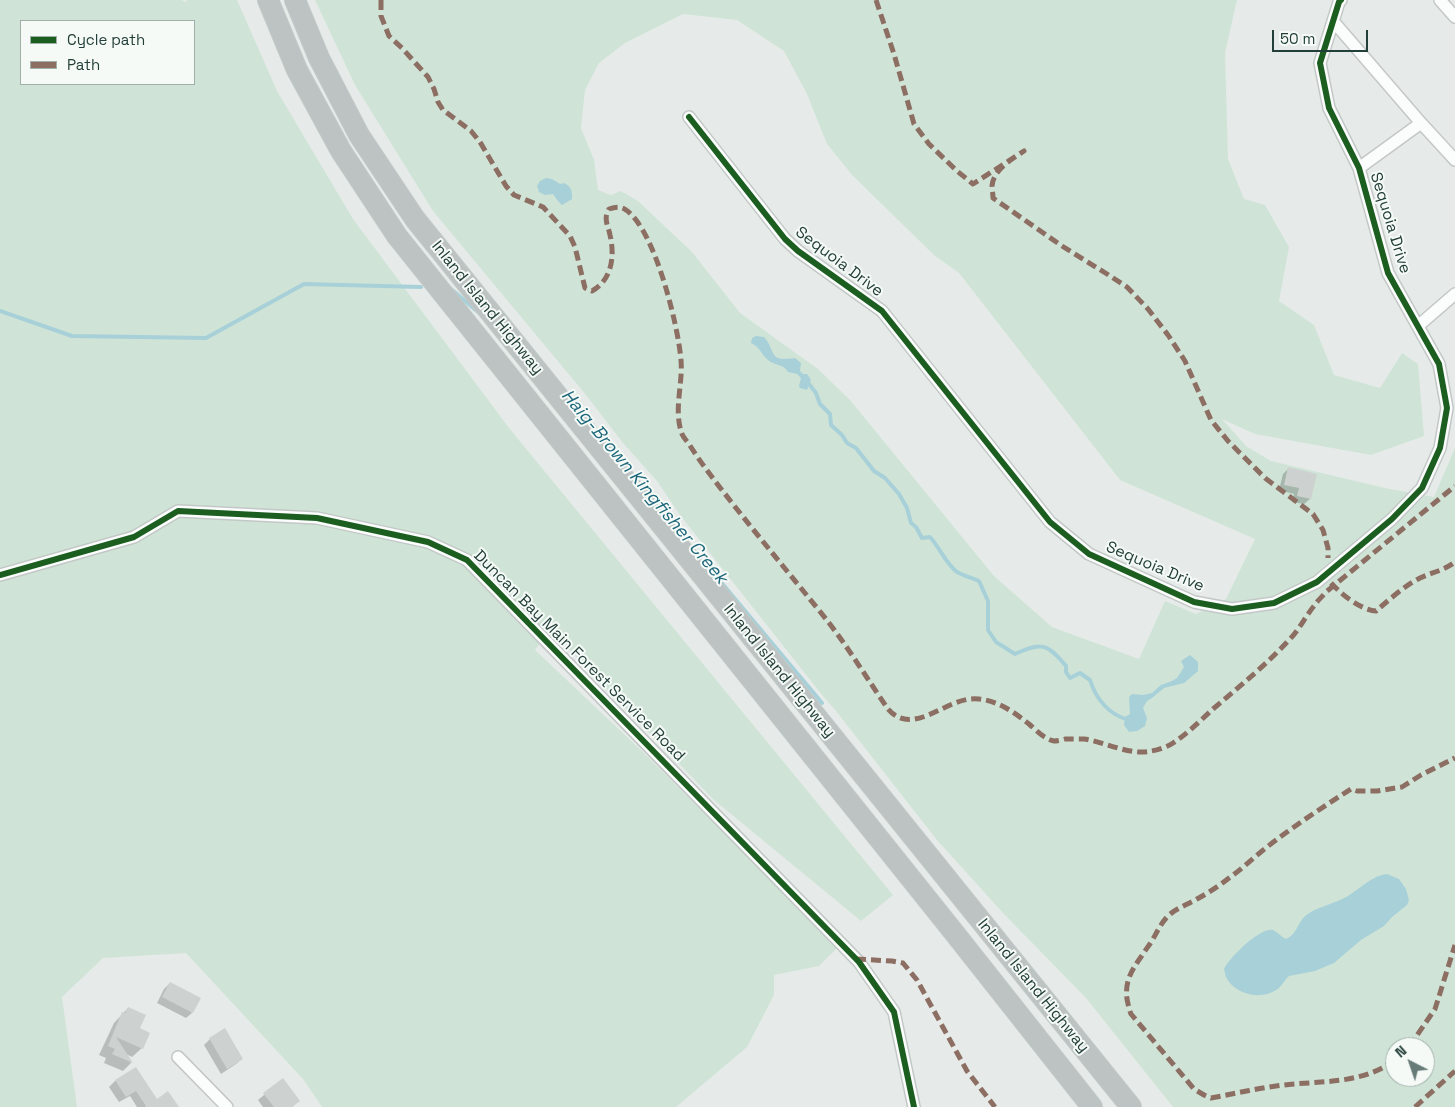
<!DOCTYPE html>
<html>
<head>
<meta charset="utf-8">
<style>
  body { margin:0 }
  #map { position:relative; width:1455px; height:1107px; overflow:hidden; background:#e6ebe9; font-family:"Space Grotesk",sans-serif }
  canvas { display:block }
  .legend { position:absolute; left:20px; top:20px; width:175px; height:65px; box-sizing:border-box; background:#f5faf7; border:1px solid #a1afab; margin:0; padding:6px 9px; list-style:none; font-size:15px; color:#233f39 }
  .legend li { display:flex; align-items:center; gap:10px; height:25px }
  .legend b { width:25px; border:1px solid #a1afab }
  .north { position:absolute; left:1385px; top:1037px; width:50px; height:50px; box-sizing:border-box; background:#f5faf7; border:1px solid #a1afab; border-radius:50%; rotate:319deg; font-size:14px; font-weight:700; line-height:20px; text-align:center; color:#233f39 }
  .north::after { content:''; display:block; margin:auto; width:18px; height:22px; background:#677b77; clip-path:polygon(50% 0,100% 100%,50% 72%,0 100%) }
  .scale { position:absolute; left:1272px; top:30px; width:96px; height:22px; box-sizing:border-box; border:2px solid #233f39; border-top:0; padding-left:6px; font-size:15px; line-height:18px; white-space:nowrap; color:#233f39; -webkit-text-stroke:4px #f5faf7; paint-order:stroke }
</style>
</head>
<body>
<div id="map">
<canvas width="1455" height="1107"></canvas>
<ul class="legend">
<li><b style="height:6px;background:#1b5e20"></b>Cycle path</li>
<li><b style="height:6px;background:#8d6e63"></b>Path</li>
</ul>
<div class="north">N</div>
<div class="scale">50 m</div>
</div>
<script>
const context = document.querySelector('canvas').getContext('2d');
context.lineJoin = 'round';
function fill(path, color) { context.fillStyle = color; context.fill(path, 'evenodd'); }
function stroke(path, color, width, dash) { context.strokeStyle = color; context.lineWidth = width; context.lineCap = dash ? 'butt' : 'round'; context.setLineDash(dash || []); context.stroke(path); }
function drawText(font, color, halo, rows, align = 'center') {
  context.font = font + ' "Space Grotesk",sans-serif'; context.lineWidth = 4; context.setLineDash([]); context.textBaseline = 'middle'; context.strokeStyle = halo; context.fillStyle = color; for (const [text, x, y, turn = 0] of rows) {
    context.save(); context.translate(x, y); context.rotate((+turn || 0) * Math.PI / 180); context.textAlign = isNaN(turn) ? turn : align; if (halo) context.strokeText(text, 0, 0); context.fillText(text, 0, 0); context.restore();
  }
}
const green = new Path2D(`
  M 0,0 L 181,0 L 186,2 L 187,0 L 237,0 L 277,91 L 353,219 L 509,428 L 893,895 L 861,921 L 714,800 L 550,630 L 535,650 L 644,753 L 838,947 L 819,966 L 774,975 L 774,995 L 747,1047 L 676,1107 L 322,1107 L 303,1079 L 186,953 L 103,958 L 62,997 L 77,1107 L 0,1107 ZM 21,21 L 194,21 L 194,84 L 21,84 Z
  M 315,0 L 1237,0 L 1225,53 L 1228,159 L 1244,199 L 1265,205 L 1289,247 L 1279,301 L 1314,325 L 1334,375 L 1380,388 L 1402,353 L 1418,364 L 1424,436 L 1371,455 L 1255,434 L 1222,419 L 1246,446 L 1271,461 L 1385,488 L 1434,497 L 1455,448 L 1455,1107 L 1173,1107 L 1086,998 L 1003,913 L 937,840 L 836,711 L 822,695 L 680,515 L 657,481 L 623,443 L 586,395 L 433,211 L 355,85 ZM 683,14 L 737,20 L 784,51 L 807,94 L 827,144 L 853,176 L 934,255 L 959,273 L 1120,480 L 1255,539 L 1226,599 L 1196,614 L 1165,601 L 1139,659 L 1052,627 L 994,576 L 850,400 L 818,369 L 740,313 L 692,252 L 638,201 L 621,191 L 611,195 L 598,190 L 594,160 L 581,128 L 585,90 L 599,63 L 625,43 ZM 1395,1047 L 1425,1047 L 1425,1077 L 1395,1077 Z`);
const water = new Path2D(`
  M 546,178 L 552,179 L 560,184 L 564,183 C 572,187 572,191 572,199 L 562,205 L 558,201 L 553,194 L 545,195 L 539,192 L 537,186 L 540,181 Z
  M 756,336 L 764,337 C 777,352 767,362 795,358 L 801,363 L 800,371 L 803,374 L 807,374 L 811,380 L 807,390 L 800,388 L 799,386 L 801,378 L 797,374 L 788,372 C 784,364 775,366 768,360 C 761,354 760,347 751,343 L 752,338 Z
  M 1190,655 L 1198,662 L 1198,671 L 1184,683 L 1164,688 L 1152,698 L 1147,701 L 1143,708 L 1147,718 L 1145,726 L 1137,731 L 1129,732 L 1124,725 L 1125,717 L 1130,714 L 1129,697 L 1132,694 L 1143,695 L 1152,693 L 1161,685 L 1172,681 L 1177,678 L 1184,667 L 1181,661 Z
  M 1387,874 L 1399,879 L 1406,889 L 1409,900 L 1407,905 L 1392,917 L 1384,926 L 1361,940 L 1334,963 L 1315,971 L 1289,976 C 1284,980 1282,987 1276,990 C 1261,1000 1237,995 1227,979 C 1225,976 1225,972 1224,969 C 1229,958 1260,927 1273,930 C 1278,932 1281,937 1286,939 C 1297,934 1297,924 1305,916 C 1315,908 1329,905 1340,900 C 1357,893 1369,876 1387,874 Z`);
const shadow = new Path2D(`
  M 1289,468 L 1310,499 L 1304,504 L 1292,502 L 1294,494 L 1279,490 L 1283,474 Z
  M 170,983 L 192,1013 L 186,1018 L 157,1003 L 164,989 Z
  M 128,1008 L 138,1029 L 142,1048 L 132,1057 L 126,1054 L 131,1063 L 123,1071 L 104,1063 L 106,1058 L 99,1055 L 114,1023 Z
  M 225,1030 L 242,1059 L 236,1064 L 221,1074 L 204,1045 L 210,1039 Z
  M 135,1068 L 156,1100 L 178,1107 L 137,1107 L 130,1096 L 119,1102 L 109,1087 L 115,1081 Z
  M 282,1080 L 298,1101 L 292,1107 L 263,1107 L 258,1100 Z`);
const stream = new Path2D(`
  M 451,289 L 478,312
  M 0,311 L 72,336 L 206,338 L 304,284 L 421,287
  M 809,384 L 816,393 L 820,404 L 830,414 L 831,425 L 842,435 L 847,443 L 856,448 L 874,471 L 885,478 L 899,494 L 907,508 L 911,523 L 916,527 L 922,538 L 930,537 C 940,548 946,564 957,572 C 964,576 972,578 979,581 L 988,601 L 988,630 L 996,642 L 1015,654 C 1041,642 1047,643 1066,666 L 1066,672 L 1070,678 L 1080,673 L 1090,680 C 1096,699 1109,715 1129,720
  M 710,569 L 822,703`);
const building = new Path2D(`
  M 1288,467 L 1317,474 L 1311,499 L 1297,496 L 1299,488 L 1284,485 Z
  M 170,982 L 201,998 L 193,1013 L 162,997 Z
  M 128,1007 L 146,1015 L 140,1028 L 150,1033 L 143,1049 L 116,1037 L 133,1063 L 112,1054 L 115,1049 L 108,1046 L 122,1012 L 125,1013 Z
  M 225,1028 L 243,1059 L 227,1069 L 209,1038 Z
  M 136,1067 L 157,1099 L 168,1091 L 179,1107 L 145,1107 L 146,1106 L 136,1091 L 126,1097 L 115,1080 Z
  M 283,1078 L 300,1101 L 292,1107 L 274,1107 L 263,1093 Z`);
const street = new Path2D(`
  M 1440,0 L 1455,17
  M 1333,21 L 1421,123 L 1455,160
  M 689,117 L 785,239 L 798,251 L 882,311 L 1050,522 L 1089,554 L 1194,602 L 1232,609 L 1274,603 L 1317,582 L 1392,519 L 1422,488 L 1440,448 L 1447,408 L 1439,364 L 1388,273 L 1359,168 L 1329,108 L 1320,63 L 1339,2 L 1341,0
  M 1359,168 L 1421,123
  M 1418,326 L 1455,294
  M 0,575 L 134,537 L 178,511 L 317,518 L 428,542 L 467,560 L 859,962 L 894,1012 L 914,1107
  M 178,1057 L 227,1107`);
const highway = new Path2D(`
  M 268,0 L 297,70 L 341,151 L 397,236 L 956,935 L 1092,1107
  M 295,0 L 319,58 L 359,135 L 415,219 L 1131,1107`);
const quiet = new Path2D(`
  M 381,0 L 381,16 L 389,36 L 402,48 L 428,77 L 434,89 L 438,102 L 443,110 L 471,131 L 480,142 L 506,186 L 514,195 L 543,207 L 570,236 L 575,247 L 585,288 L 592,291 C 612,280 615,256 610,235 C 608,225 603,219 609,209 C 615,207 621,206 626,210 C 655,230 678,325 681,360 C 683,383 674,408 681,431 C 682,436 686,440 689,444 C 697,457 706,469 715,481 C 751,528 789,573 826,619 C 848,647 868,680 888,709 C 914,739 947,695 979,699 C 998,701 1014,712 1029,724 C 1036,730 1044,739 1054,741 C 1057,741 1062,740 1065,739 C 1071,739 1078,739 1084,739 C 1105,742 1131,756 1151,751 C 1158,750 1167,747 1173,743 C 1187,734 1200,721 1213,709 C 1239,687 1266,665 1289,640 C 1299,630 1305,617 1314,606 C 1317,601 1322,597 1326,592 L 1455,486
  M 876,0 L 894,54 L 914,124 L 929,144 L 957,171 L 973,184 L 1024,151 C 1012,159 993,170 992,186 C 992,189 993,194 993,198 L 1062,246 L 1107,274 L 1127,287 L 1148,309 L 1168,335 L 1185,361 L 1211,420 L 1228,441 L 1265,478 L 1313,514 L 1323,530 L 1328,548 L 1328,558
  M 1331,583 C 1341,594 1361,610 1376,611 C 1389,600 1404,586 1420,578 C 1433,572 1443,571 1455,562
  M 856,959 L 892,961 L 903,963 L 917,980 L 967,1071 L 995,1107
  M 1409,1047 L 1435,1009 L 1455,945
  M 1395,1060 C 1360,1086 1317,1080 1276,1086 C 1254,1089 1233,1094 1211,1098 L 1204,1095 L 1194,1089 L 1157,1045 L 1131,1014 C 1129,1009 1128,1004 1127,999 C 1124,977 1136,965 1147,948 C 1155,938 1159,925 1168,916 C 1176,908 1187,905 1197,899 C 1208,893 1219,886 1229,878 C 1242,869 1254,857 1267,847 C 1294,826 1323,807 1351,789 L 1357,791 L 1377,791 L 1402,787 L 1421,775 L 1455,758
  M 1415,1107 L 1455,1071`);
const cycleway = new Path2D(`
  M 689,117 L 785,239 L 798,251 L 882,311 L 1050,522 L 1089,554 L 1194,602 L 1232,609 L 1274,603 L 1317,582 L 1392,519 L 1422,488 L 1440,448 L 1447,408 L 1439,364 L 1388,273 L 1359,168 L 1329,108 L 1320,63 L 1339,2 L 1341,0
  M 0,575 L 134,537 L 178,511 L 317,518 L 428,542 L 467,560 L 859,962 L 894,1012 L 914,1107`);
const streetNames = [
  ["Sequoia Drive",1390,223,73],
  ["Sequoia Drive",839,262,37],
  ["Inland Island Highway",487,308,51],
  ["Sequoia Drive",1155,567,23],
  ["Duncan Bay Main Forest Service Road",579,656,45],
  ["Inland Island Highway",779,671,51],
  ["Inland Island Highway",1033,986,51]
];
const waterNames = [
  ["Haig-Brown Kingfisher Creek",644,487,50]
];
fill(green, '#cfe4d7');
fill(water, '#a8d0d8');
fill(shadow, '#0003');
stroke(stream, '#a8d0d8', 4);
fill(building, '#cdd2d0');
stroke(street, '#c3c8c6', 14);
stroke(highway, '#c2cac8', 22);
stroke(street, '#fbfcfc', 11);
stroke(highway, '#bcc3c2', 20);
stroke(quiet, '#8d6e63', 5, [10, 5]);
stroke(cycleway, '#1b5e20', 6);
drawText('16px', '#233f39', '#f5faf7', streetNames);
drawText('italic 18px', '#1d677b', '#f5faf7', waterNames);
</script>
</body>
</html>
